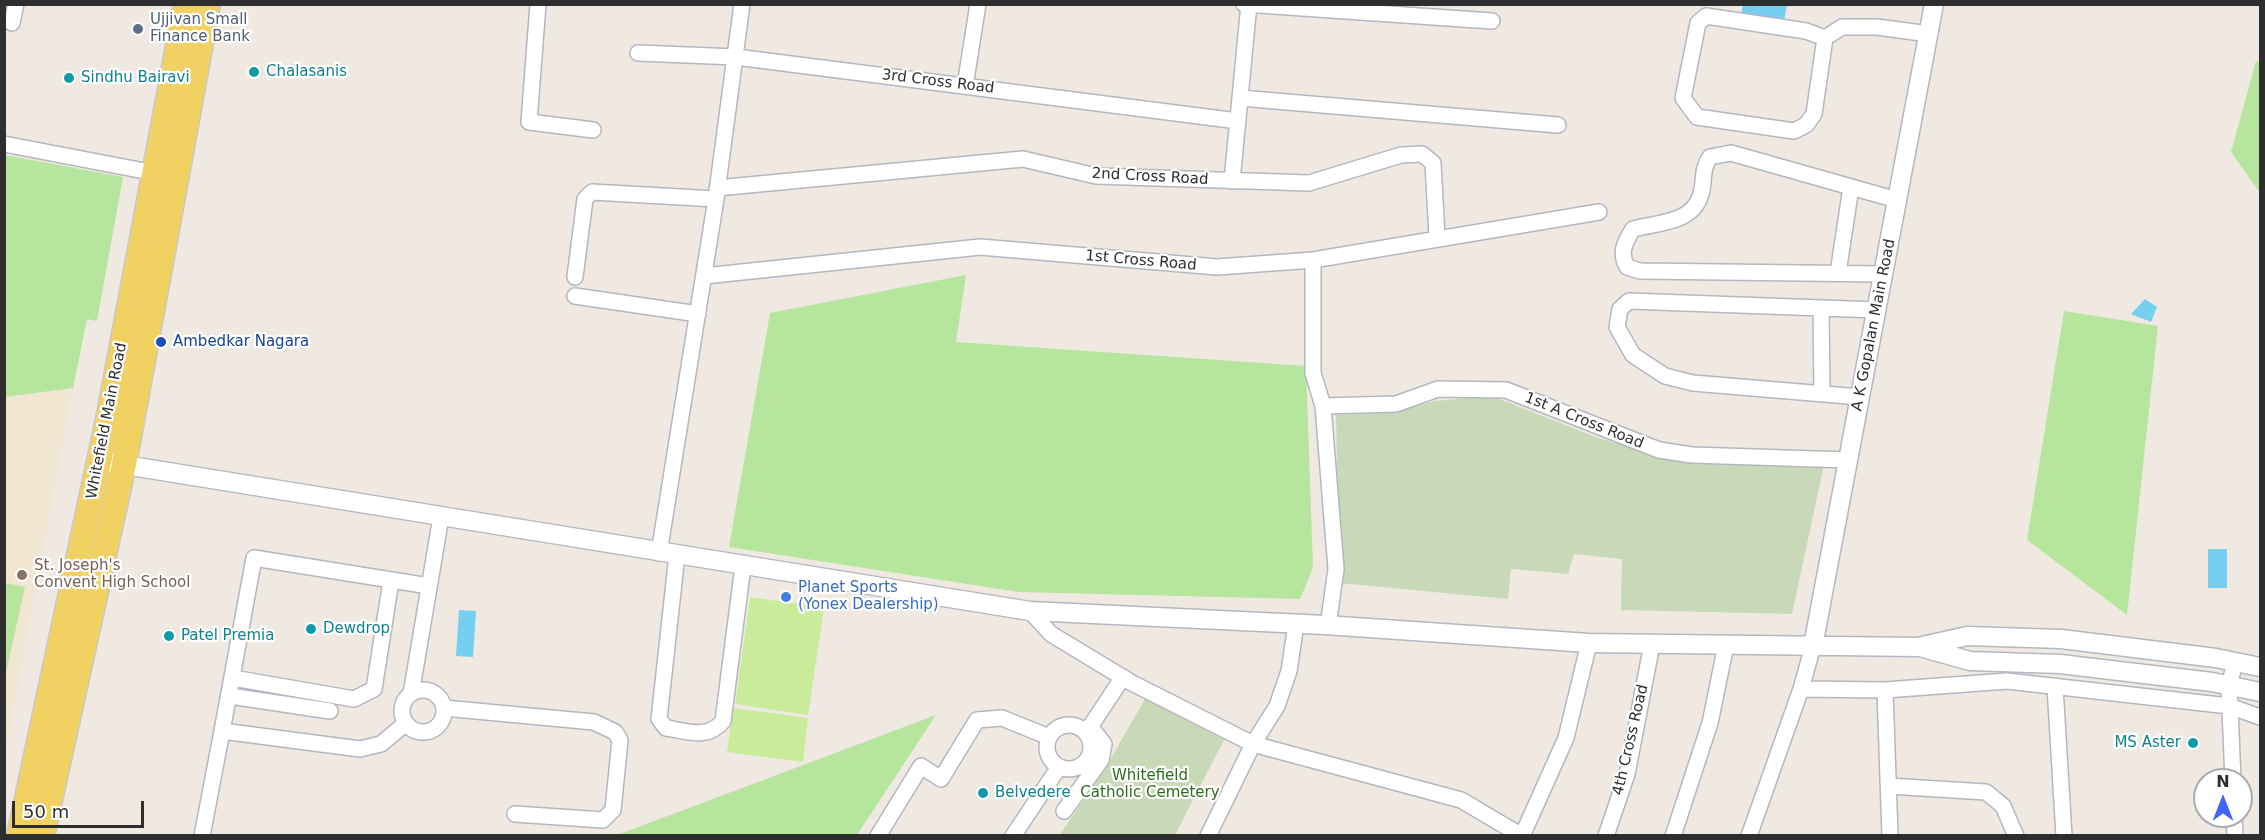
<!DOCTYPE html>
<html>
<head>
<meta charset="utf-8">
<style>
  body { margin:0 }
  #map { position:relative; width:2265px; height:840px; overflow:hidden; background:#efe9e1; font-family:"DejaVu Sans",sans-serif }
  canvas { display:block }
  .frame { position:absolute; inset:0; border:6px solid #2e2e2e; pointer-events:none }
  .north { position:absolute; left:2193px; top:768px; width:60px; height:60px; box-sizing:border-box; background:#fff; border:2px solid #ababab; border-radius:50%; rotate:0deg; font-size:16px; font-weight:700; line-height:24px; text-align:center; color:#2e2e2e }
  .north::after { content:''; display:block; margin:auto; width:21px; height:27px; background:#4264fb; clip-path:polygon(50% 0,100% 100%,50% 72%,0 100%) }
  .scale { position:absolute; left:12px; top:801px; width:132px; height:27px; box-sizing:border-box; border:3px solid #2e2e2e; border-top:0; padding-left:8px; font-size:18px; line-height:21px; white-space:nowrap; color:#2e2e2e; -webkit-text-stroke:4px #fff; paint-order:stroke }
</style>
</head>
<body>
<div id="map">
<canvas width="2265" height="840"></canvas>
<div class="frame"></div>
<div class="north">N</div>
<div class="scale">50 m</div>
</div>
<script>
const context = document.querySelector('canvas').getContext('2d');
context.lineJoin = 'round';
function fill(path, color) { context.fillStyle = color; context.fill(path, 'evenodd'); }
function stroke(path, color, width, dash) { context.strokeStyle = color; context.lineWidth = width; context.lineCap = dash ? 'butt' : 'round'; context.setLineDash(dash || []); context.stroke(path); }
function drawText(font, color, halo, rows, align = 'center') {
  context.font = font + ' "DejaVu Sans",sans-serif'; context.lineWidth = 4.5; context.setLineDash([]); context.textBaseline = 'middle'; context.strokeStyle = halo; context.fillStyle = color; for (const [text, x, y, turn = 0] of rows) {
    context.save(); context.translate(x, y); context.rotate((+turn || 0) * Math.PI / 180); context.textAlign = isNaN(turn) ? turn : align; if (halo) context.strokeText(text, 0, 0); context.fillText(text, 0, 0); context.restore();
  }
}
const education = new Path2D(`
  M 73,388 L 5,754 L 5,758 L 5,397 Z`);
const green = new Path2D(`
  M 2256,61 L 2260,62 L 2260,193 L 2231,152 Z
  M 5,155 L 123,177 L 97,321 L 87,319 L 73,388 L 5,397 Z
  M 966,275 L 956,342 L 1306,366 L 1313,568 L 1300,599 L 1019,592 L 729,547 L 770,313 Z
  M 2064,311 L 2158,326 L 2127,615 L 2027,540 Z
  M 5,583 L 25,587 L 5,677 L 4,583 Z
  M 936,715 L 857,835 L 617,835 Z`);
const cemetery = new Path2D(`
  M 1492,396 L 1598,438 L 1692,464 L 1824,465 L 1792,614 L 1621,610 L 1622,559 L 1574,554 L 1568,574 L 1511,569 L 1508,599 L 1339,583 L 1336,415 L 1395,412 L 1435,401 Z
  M 1146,697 L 1224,740 L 1175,835 L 1059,836 L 1109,762 Z`);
const pitch = new Path2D(`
  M 750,597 L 824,608 L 808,715 L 735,704 Z
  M 733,708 L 808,718 L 803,762 L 727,752 Z`);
const water = new Path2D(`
  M 1743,5 L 1787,5 L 1784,21 L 1741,13 Z
  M 2145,299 L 2157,307 L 2151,322 L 2131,314 Z
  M 2208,549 L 2227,549 L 2227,588 L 2208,588 Z
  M 459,610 L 476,611 L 473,657 L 456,656 Z`);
const minor = new Path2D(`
  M 538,4 L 529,122 L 593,130
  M 1244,4 L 1492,21
  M 12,23 L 16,4
  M 1825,38 L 1814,114 L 1806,125 L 1794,131 L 1697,117 L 1683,98 L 1698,23 L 1706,16 L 1806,31 L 1825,38 L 1842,27 L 1877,27 L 1929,34
  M 638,53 L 736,57 L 1238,121
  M 965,86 L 978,4
  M 1240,98 L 1558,125
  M 4,144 L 155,173
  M 1232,181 L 1249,4
  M 717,188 L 1023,159 L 1096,176 L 1309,183 L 1401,155 L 1422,154 L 1433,163 L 1437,237
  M 1313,260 L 1313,373 L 1323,406 L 1336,569 L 1328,626
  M 1838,273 L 1851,187
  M 1883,274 L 1640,271 L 1627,267 C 1619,252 1625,242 1633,229 C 1660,222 1693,223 1701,194 C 1705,180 1701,170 1710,157 L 1731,153 L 1897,200
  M 704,276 L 980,247 L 1217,267 L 1313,260 L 1599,212
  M 575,277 L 585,199 L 592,192 L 716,199
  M 575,296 L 698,314
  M 1821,308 L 1822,394
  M 1860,397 L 1693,383 L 1665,376 L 1633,355 L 1617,327 L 1620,309 L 1629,301 L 1877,310
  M 1323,406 L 1396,404 L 1438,389 L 1506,390 L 1659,450 L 1692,455 L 1848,460
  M 659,553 L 716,199 L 742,4
  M 677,555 L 659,719 L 666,728 C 687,731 708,740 723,721 L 743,566
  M 1030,611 L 1051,634 L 1132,683 L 1253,744 L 1461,800 L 1522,836 L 1566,738 L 1589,643
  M 233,678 L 354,699 L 374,689 L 391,581
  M 2055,686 L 2064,836
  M 1801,689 L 1885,690 L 2007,681 L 2229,706 L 2260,717
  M 1885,690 L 1890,836
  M402 711a21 21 0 1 1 42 0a21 21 0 1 1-42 0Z
  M 411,694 L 441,517
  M 230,696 L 330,711
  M 444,708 L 594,722 L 615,732 L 620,740 L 613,810 L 603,820 L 515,814
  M1047 747a22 22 0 1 1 44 0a22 22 0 1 1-44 0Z
  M 222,731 L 254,558 L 429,586
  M 1086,733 L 1123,677
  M 2233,780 L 2229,686 L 2235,662
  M 1889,786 L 1986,792 L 2003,806 L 2016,836
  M 1064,811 L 1101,760 L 1104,744 L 1090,726
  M 2234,816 L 2235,836
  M 202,836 L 222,731 L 360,749 L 381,744 L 406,723
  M 878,836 L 921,766 L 941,779 L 977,720 L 1002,718 L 1049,737
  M 1013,836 L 1059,767
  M 1208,836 L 1253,744 L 1277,706 L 1289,671 L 1296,624
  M 1606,836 L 1627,774 L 1652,644
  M 1673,836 L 1710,723 L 1726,645
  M 1749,836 L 1801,689 L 1813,646`);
const tertiary = new Path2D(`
  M 100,461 L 1030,611 L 1325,625 L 1589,643 L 1918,647 L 1967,636 L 2061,639 L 2216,658 L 2260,667
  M 1813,646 L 1934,4
  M 1920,647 L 1970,661 L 2060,664 L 2212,682 L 2260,692`);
const primary = new Path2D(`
  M 19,836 L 109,415 L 186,4
  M 42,836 L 124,464 L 208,4`);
const markers = [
  [138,29,6,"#5c6f8a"],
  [254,72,6,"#0f9aa8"],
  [69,78,6,"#0f9aa8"],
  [161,342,6,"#1a4fb4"],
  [22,575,6,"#8d6e63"],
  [786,597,6,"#3f7fe0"],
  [311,629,6,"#0f9aa8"],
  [169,636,6,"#0f9aa8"],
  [2193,743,6,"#0f9aa8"],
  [983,793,6,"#0f9aa8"]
];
const serviceNames = [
  ["Ujjivan Small",150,20],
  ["Finance Bank",150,37]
];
const cultureNames = [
  ["Chalasanis",266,72],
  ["Sindhu Bairavi",81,78],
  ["Dewdrop",323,629],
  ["Patel Premia",181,636],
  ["MS Aster",2181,743,"right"],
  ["Belvedere",995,793]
];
const streetNames = [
  ["3rd Cross Road",938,82,7],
  ["2nd Cross Road",1150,177,3],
  ["1st Cross Road",1141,261,5],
  ["A K Gopalan Main Road",1874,325,-79],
  ["Whitefield Main Road",107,421,-79],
  ["1st A Cross Road",1584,421,22],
  ["4th Cross Road",1631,740,-77]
];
const transitNames = [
  ["Ambedkar Nagara",173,342]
];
const educationNames = [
  ["St. Joseph's",34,566],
  ["Convent High School",34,583]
];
const shopNames = [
  ["Planet Sports",798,588],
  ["(Yonex Dealership)",798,605]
];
const parkNames = [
  ["Whitefield",1150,776],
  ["Catholic Cemetery",1150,793]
];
fill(education, '#f0e6d1');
fill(green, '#b6e59e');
fill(cemetery, '#c8d9b8');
fill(pitch, '#c9ec9a');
fill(water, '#75cff0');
stroke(minor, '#b4b7c1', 18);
stroke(tertiary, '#b4b7c1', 21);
stroke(primary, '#c9c9c9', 27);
stroke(minor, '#fff', 15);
stroke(tertiary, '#fff', 18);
stroke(primary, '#f2d163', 24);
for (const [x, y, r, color] of markers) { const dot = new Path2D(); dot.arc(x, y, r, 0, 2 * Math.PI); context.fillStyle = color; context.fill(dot); stroke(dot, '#fff', 2); }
drawText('15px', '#4e5e75', '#fff', serviceNames, 'left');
drawText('15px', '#0d838f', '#fff', cultureNames, 'left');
drawText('15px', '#2e2e2e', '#fff', streetNames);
drawText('15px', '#164399', '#fff', transitNames, 'left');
drawText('15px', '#785e54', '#fff', educationNames, 'left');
drawText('15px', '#366cbe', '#fff', shopNames, 'left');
drawText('15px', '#2c6e1b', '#fff', parkNames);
</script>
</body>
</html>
